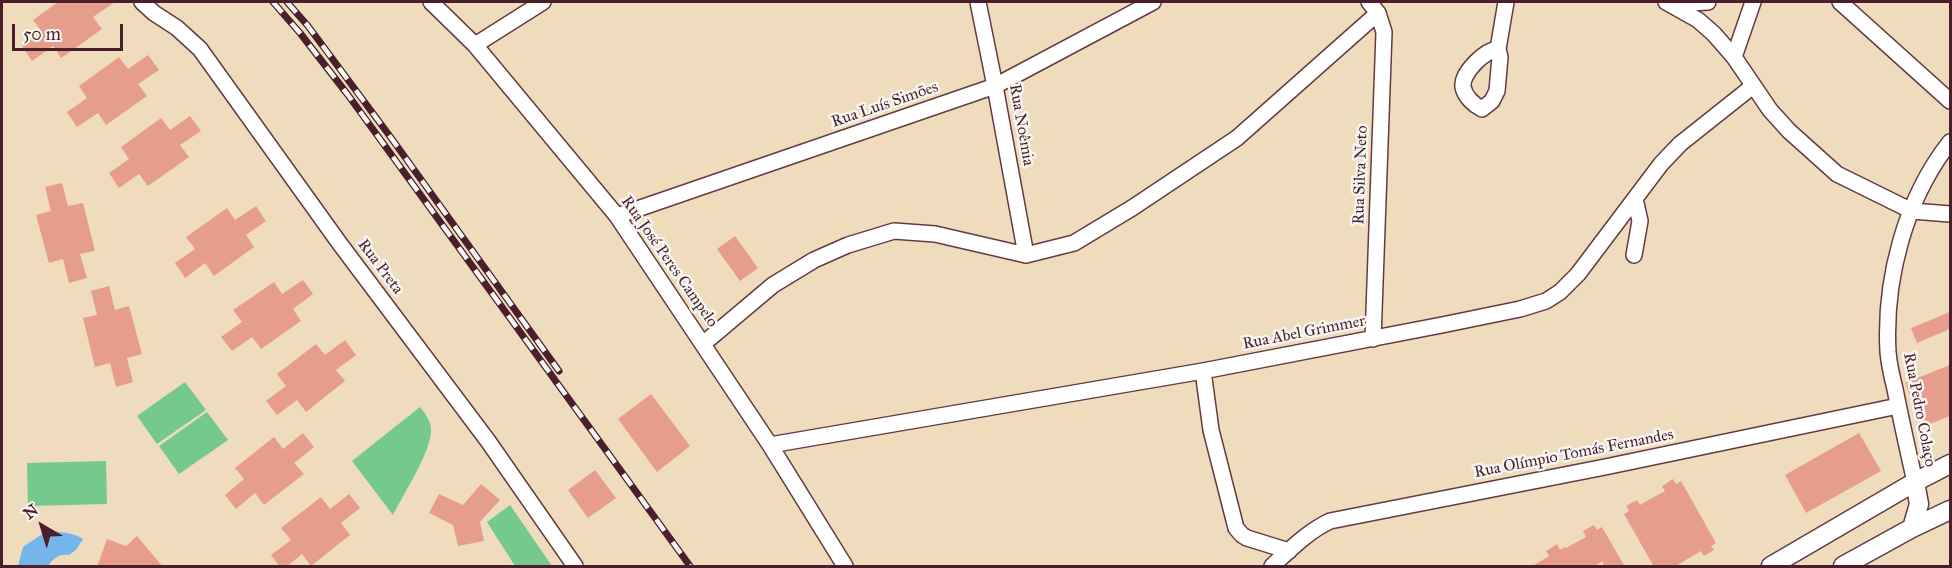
<!DOCTYPE html>
<html>
<head>
<meta charset="utf-8">
<style>
  body { margin:0 }
  #map { position:relative; width:1952px; height:568px; overflow:hidden; background:#efdcbc; font-family:"IM FELL Great Primer",serif }
  canvas { display:block }
  .frame { position:absolute; inset:0; border:3px solid #4a1f2b; pointer-events:none }
  .north { position:absolute; left:12px; top:496px; width:60px; height:60px; -webkit-text-stroke:4px #f6f6f2; paint-order:stroke; rotate:322deg; font-size:16px; font-weight:700; line-height:24px; text-align:center; color:#4a1f2b }
  .north::after { content:''; display:block; margin:auto; width:21px; height:27px; background:#4a1f2b; clip-path:polygon(50% 0,100% 100%,50% 72%,0 100%) }
  .scale { position:absolute; left:12px; top:24px; width:111px; height:27px; box-sizing:border-box; border:3px solid #4a1f2b; border-top:0; padding-left:8px; font-size:18px; line-height:21px; white-space:nowrap; color:#4a1f2b; -webkit-text-stroke:4px #f6f6f2; paint-order:stroke }
</style>
</head>
<body>
<div id="map">
<canvas width="1952" height="568"></canvas>
<div class="frame"></div>
<div class="north">N</div>
<div class="scale">50 m</div>
</div>
<script>
const context = document.querySelector('canvas').getContext('2d');
context.lineJoin = 'round';
function fill(path, color) { context.fillStyle = color; context.fill(path, 'evenodd'); }
function stroke(path, color, width, dash) { context.strokeStyle = color; context.lineWidth = width; context.lineCap = dash ? 'butt' : 'round'; context.setLineDash(dash || []); context.stroke(path); }
function drawText(font, color, halo, rows, align = 'center') {
  context.font = font + ' "IM FELL Great Primer",serif'; context.lineWidth = 5; context.setLineDash([]); context.textBaseline = 'middle'; context.strokeStyle = halo; context.fillStyle = color; for (const [text, x, y, turn = 0] of rows) {
    context.save(); context.translate(x, y); context.rotate((+turn || 0) * Math.PI / 180); context.textAlign = isNaN(turn) ? turn : align; if (halo) context.strokeText(text, 0, 0); context.fillText(text, 0, 0); context.restore();
  }
}
const green = new Path2D(`
  M 185,382 L 206,410 L 157,444 L 137,416 Z
  M 420,407 C 426,414 432,423 431,432 C 430,453 403,495 393,515 L 352,461 Z
  M 207,412 L 228,440 L 179,474 L 159,446 Z
  M 106,461 L 107,504 L 28,506 L 27,463 Z
  M 510,505 L 552,566 L 515,566 L 487,522 Z`);
const water = new Path2D(`
  M 47,531 C 59,532 73,532 83,539 L 76,550 L 69,555 C 58,554 54,558 48,566 L 18,566 L 23,547 Z`);
const building = new Path2D(`
  M 58,2 L 115,2 L 93,17 L 102,29 L 74,49 L 61,58 L 53,46 L 32,61 L 22,46 L 42,32 L 33,20 Z
  M 148,55 L 159,70 L 138,84 L 147,96 L 106,125 L 98,113 L 77,127 L 67,112 L 87,98 L 79,86 L 119,57 L 128,69 Z
  M 190,116 L 201,131 L 180,145 L 189,157 L 148,186 L 139,174 L 119,188 L 109,173 L 129,159 L 121,147 L 161,118 L 170,130 Z
  M 62,183 L 68,206 L 83,203 L 95,251 L 80,254 L 87,278 L 69,283 L 63,259 L 49,263 L 36,215 L 51,211 L 45,187 Z
  M 256,206 L 266,221 L 246,235 L 254,247 L 214,276 L 205,263 L 185,278 L 175,263 L 195,249 L 186,237 L 227,208 L 235,220 Z
  M 735,236 L 758,268 L 740,281 L 717,249 Z
  M 303,280 L 313,294 L 293,309 L 301,321 L 261,349 L 252,337 L 232,351 L 221,337 L 242,322 L 233,310 L 274,282 L 282,294 Z
  M 109,286 L 115,310 L 129,306 L 142,354 L 127,358 L 133,382 L 116,387 L 110,363 L 95,367 L 83,318 L 97,315 L 91,291 Z
  M 1950,312 L 1950,329 L 1917,343 L 1911,328 Z
  M 345,340 L 356,355 L 336,370 L 345,381 L 306,412 L 297,400 L 277,415 L 266,401 L 286,386 L 277,374 L 316,344 L 325,355 Z
  M 1950,365 L 1950,416 L 1922,427 L 1905,383 Z
  M 651,394 L 690,446 L 657,472 L 618,419 Z
  M 303,433 L 314,447 L 294,463 L 304,474 L 264,505 L 255,493 L 236,509 L 225,495 L 244,479 L 235,468 L 274,437 L 283,449 Z
  M 1859,433 L 1881,471 L 1806,513 L 1785,475 Z
  M 595,470 L 616,498 L 588,518 L 568,490 Z
  M 1673,479 L 1676,484 L 1681,481 L 1716,543 L 1711,546 L 1714,550 L 1704,556 L 1701,551 L 1674,567 L 1654,567 L 1624,514 L 1629,511 L 1626,506 L 1637,500 L 1640,505 L 1645,502 L 1665,491 L 1662,486 Z
  M 481,484 L 500,500 L 480,522 L 484,541 L 458,546 L 453,525 L 429,513 L 439,494 L 463,505 Z
  M 349,494 L 360,508 L 341,523 L 350,535 L 311,566 L 302,554 L 286,567 L 280,567 L 271,555 L 291,540 L 281,528 L 321,497 L 330,509 Z
  M 1594,525 L 1597,530 L 1602,527 L 1625,567 L 1605,567 L 1602,561 L 1594,567 L 1531,567 L 1549,556 L 1546,551 L 1557,544 L 1560,550 L 1565,547 L 1566,548 L 1586,537 L 1583,531 Z
  M 137,536 L 163,567 L 97,567 L 107,539 L 126,546 Z`);
const minor = new Path2D(`
  M 142,2 L 154,13 L 177,28 L 200,49 L 340,244 L 488,441 L 575,566
  M 431,2 L 475,45 L 617,216 L 770,445 L 845,566
  M 978,2 L 995,86 L 1026,255
  M 1369,2 L 1378,13 L 1384,32 L 1373,339
  M 1666,2 L 1698,20 L 1714,34 L 1734,57 L 1770,110 L 1789,131 L 1837,174 L 1912,211 L 1950,214
  M 1840,2 L 1950,101
  M 1673,4 L 1708,2
  M 475,45 L 543,2
  M 1498,49 C 1485,50 1461,73 1463,87 C 1465,97 1474,105 1482,109 L 1492,101 L 1497,91 L 1500,57 L 1498,49 L 1506,2
  M 1734,57 L 1753,2
  M 617,216 L 995,86 L 1153,2
  M 1634,255 L 1640,221 L 1635,199
  M 703,344 L 773,285 L 814,260 L 848,245 L 894,231 L 935,234 L 1026,255 L 1074,243 L 1132,208 L 1237,138 L 1378,13
  M 1203,371 L 1211,430 L 1236,528 L 1242,535 L 1247,538 L 1289,551
  M 770,445 L 1203,371 L 1442,325 L 1520,309 L 1546,301 L 1560,292 L 1578,274 L 1661,164 L 1680,144 L 1753,86
  M 1915,482 C 1908,451 1901,420 1895,389 C 1892,377 1889,364 1888,352 C 1884,280 1905,199 1950,142
  M 1272,566 C 1291,549 1307,532 1330,521 L 1605,467 L 1898,406`);
const major = new Path2D(`
  M 1912,528 L 1919,504 L 1915,482
  M 1771,566 L 1915,482 L 1950,464
  M 1843,566 L 1912,528 L 1950,510`);
const rail = new Path2D(`
  M 273,2 L 300,33 L 348,95 L 690,566
  M 287,2 L 308,26 L 389,135 L 559,371`);
const streetNames = [
  ["Rua Luís Simões",885,105,-19],
  ["Rua Noêmia",1021,125,80],
  ["Rua Silva Neto",1361,175,-88],
  ["Rua José Peres Campelo",669,262,55],
  ["Rua Preta",380,267,53],
  ["Rua Abel Grimmer",1304,333,-11],
  ["Rua Pedro Colaço",1919,410,79],
  ["Rua Olímpio Tomás Fernandes",1574,454,-11]
];
fill(green, '#75c98c');
fill(water, '#75b6ea');
fill(building, '#e79d8b');
stroke(minor, '#633b41', 18);
stroke(major, '#633b41', 21);
stroke(minor, '#fff', 15);
stroke(major, '#fff', 18);
stroke(rail, '#4a1f2b', 7);
stroke(rail, '#f6f6f2', 4.5, [14]);
drawText('16px', '#4a1f2b', '#f6f6f2', streetNames);
</script>
</body>
</html>
